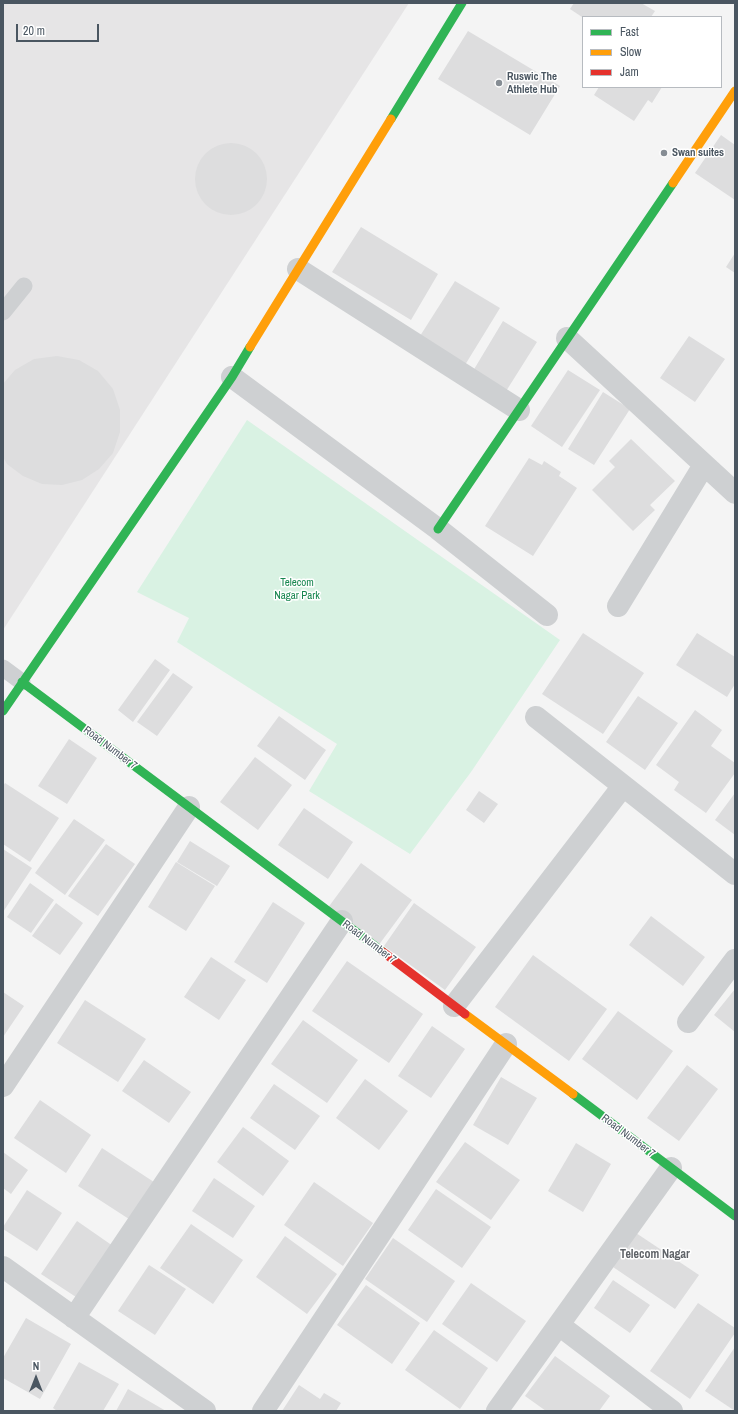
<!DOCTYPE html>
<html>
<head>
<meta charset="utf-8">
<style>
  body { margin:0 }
  #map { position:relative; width:738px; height:1414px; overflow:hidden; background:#f4f4f4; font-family:"Archivo Narrow",sans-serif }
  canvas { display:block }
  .frame { position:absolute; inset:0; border:4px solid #4a5661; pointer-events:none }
  .legend { position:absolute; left:582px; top:16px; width:140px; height:72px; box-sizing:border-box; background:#fff; border:1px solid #b7bbc0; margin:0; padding:5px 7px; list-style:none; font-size:12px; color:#4a5661 }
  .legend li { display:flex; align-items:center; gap:8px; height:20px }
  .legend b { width:20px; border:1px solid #b7bbc0 }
  .north { position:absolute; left:16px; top:1358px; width:40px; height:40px; -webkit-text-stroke:3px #fff; paint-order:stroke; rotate:0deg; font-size:11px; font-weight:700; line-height:16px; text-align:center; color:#4a5661 }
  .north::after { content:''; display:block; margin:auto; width:14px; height:18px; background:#4a5661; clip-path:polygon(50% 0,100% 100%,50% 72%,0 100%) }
  .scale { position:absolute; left:16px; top:24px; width:83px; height:18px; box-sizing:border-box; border:2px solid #4a5661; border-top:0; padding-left:5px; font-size:12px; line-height:14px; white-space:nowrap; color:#4a5661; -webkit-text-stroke:3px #fff; paint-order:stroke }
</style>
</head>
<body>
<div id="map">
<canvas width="738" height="1414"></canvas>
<div class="frame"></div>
<ul class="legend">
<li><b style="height:5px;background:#30b455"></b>Fast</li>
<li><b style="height:5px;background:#ff9f0a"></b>Slow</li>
<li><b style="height:5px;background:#e5322d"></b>Jam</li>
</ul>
<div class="north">N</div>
<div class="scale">20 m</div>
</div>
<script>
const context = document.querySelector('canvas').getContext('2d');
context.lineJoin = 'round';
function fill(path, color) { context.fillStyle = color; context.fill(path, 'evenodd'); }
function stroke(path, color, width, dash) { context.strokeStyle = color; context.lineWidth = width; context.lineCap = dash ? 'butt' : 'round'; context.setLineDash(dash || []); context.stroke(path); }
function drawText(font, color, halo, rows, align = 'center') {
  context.font = font + ' "Archivo Narrow",sans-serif'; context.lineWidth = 3; context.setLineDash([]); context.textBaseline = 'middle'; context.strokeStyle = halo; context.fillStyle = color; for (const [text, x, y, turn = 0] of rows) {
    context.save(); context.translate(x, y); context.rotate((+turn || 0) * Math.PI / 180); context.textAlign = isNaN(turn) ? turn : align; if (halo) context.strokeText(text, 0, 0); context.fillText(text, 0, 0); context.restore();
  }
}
const education = new Path2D(`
  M 3,3 L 409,3 L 3,630 Z`);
const green = new Path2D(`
  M 247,420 L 560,640 L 471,772 L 410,854 L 309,791 L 337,744 L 177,642 L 189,618 L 137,592 Z`);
const building = new Path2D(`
  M 574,3 L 641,3 L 655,11 L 651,17 L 582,17 L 570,9 Z
  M 468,31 L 560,86 L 530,135 L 438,79 Z
  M 599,87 L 662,87 L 652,103 L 648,100 L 634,121 L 594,95 Z
  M 721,135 L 735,145 L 735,200 L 695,173 Z
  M195 179a36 36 0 1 1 72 0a36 36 0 1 1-72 0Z
  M 361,227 L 438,274 L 411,320 L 332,272 Z
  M 735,253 L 735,273 L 726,267 Z
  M 455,281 L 500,308 L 465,365 L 420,336 Z
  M 503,321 L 537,342 L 503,396 L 470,376 Z
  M 689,336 L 725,359 L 695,402 L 660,378 Z
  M 57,356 L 79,360 L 98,371 L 113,389 L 120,410 L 120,432 L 113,453 L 99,469 L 82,480 L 62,485 L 42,484 L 23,476 L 7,464 L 3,457 L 3,384 L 15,370 L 34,359 Z
  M 568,370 L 600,390 L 562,447 L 531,426 Z
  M 603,392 L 630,409 L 594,465 L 568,449 Z
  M 631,439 L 675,481 L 650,505 L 655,510 L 633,531 L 592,490 L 615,467 L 609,461 Z
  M 529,458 L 542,465 L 544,461 L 561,472 L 559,476 L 577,488 L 533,556 L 485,526 Z
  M 583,633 L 644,673 L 603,734 L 542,694 Z
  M 697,633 L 735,657 L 735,684 L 727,697 L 676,665 Z
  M 155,659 L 170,670 L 133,722 L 118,710 Z
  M 173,673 L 193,687 L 157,736 L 137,722 Z
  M 638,696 L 678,723 L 645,770 L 606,742 Z
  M 695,710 L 722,730 L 711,746 L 735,763 L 735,773 L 706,813 L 674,790 L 679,782 L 656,765 Z
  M 279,716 L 326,750 L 305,780 L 257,746 Z
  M 69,739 L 97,758 L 67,804 L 38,786 Z
  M 255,757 L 292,785 L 258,830 L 220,802 Z
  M 5,783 L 59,818 L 30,862 L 3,844 L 3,786 Z
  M 479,791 L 498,804 L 484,823 L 466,810 Z
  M 735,793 L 735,835 L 715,820 Z
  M 304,808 L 353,842 L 328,879 L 278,845 Z
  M 74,819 L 105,840 L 65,895 L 35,873 Z
  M 190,841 L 230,866 L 217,886 L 177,862 Z
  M 106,844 L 135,864 L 98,916 L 68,896 Z
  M 3,849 L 32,868 L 3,912 Z
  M 176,862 L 215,886 L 186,931 L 148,907 Z
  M 361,863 L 412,900 L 378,946 L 327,909 Z
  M 30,883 L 54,900 L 31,933 L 7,917 Z
  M 273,902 L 305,923 L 267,983 L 234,962 Z
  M 56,903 L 83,923 L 60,955 L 32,936 Z
  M 414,903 L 476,947 L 445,990 L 384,946 Z
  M 651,916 L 705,957 L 683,986 L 629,945 Z
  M 533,955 L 607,1009 L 569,1061 L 495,1007 Z
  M 211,957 L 246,980 L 219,1020 L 184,997 Z
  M 347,961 L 423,1014 L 389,1063 L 312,1011 Z
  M 735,989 L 735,1032 L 714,1015 Z
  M 3,992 L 24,1006 L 3,1037 Z
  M 85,1000 L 146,1039 L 118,1082 L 57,1043 Z
  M 618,1011 L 673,1051 L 637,1100 L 582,1059 Z
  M 303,1020 L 358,1060 L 327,1103 L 271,1064 Z
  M 432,1026 L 465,1049 L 431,1098 L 398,1076 Z
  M 144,1060 L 191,1092 L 169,1123 L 122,1091 Z
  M 687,1065 L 718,1089 L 679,1141 L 647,1118 Z
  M 501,1077 L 537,1098 L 508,1145 L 473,1125 Z
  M 365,1079 L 408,1111 L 379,1150 L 336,1118 Z
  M 274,1084 L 320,1116 L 295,1150 L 250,1118 Z
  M 40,1100 L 91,1135 L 66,1173 L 14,1138 Z
  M 243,1127 L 289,1161 L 263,1196 L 217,1162 Z
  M 465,1142 L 520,1180 L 491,1220 L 436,1182 Z
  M 576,1143 L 611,1164 L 583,1212 L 548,1191 Z
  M 102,1148 L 157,1184 L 132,1221 L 78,1186 Z
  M 3,1152 L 28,1170 L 11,1194 L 3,1188 Z
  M 214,1178 L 255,1206 L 233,1238 L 192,1211 Z
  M 314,1182 L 373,1223 L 343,1266 L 284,1225 Z
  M 436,1189 L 491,1227 L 462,1268 L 408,1230 Z
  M 27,1190 L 62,1213 L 37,1251 L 3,1229 L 3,1227 Z
  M 77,1221 L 113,1246 L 79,1299 L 41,1274 Z
  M 191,1224 L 243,1260 L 213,1304 L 160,1268 Z
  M 636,1233 L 699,1275 L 675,1309 L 613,1267 Z
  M 285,1236 L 337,1274 L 307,1314 L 256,1277 Z
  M 393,1238 L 455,1281 L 427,1322 L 365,1279 Z
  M 149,1265 L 186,1289 L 155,1335 L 118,1311 Z
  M 613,1280 L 650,1305 L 630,1333 L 594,1308 Z
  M 471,1283 L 526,1321 L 497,1362 L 442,1324 Z
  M 366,1285 L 420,1323 L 392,1364 L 337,1325 Z
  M 698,1303 L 735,1328 L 735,1333 L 690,1399 L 650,1371 Z
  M 26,1318 L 71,1344 L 40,1399 L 3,1378 L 3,1358 Z
  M 434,1330 L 488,1368 L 460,1409 L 405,1370 Z
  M 735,1347 L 735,1411 L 705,1391 Z
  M 555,1356 L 610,1396 L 599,1411 L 546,1411 L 525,1396 Z
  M 79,1362 L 119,1384 L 103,1411 L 57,1411 L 53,1408 Z
  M 299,1385 L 320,1399 L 324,1393 L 341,1403 L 336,1411 L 282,1411 Z
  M 128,1389 L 166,1411 L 116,1411 Z`);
const lane = new Path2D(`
  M 3,312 L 24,286
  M 3,668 L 22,682`);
const street = new Path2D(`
  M 298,269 L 519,410
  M 567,338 L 735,493
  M 232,377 L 438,529 L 547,615
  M 618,606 L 704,465
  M 536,717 L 735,874
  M 454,1006 L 623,786
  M 688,1022 L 735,960
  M 3,1086 L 189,807
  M 3,1267 L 205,1411
  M 74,1318 L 342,921
  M 559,1325 L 672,1411
  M 263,1411 L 506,1044
  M 497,1411 L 671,1168`);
const fast = new Path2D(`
  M 391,119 L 462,3
  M 438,529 L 673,183
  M 22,682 L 383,952
  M 3,711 L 232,377 L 250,347
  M 573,1094 L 735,1216`);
const slow = new Path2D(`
  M 673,183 L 735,91
  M 250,347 L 391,119
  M 465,1014 L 573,1094`);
const jam = new Path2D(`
  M 383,952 L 465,1014`);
const markers = [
  [499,83,4,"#868d94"],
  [664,153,4,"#868d94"]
];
const poiNames = [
  ["Ruswic The",507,77],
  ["Athlete Hub",507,90],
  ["Swan suites",672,153]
];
const parkNames = [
  ["Telecom",297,583],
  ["Nagar Park",297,596]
];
const streetNames = [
  ["Road Number 7",110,748,37],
  ["Road Number 7",369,942,37],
  ["Road Number 7",628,1136,37]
];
const neighbourhoodNames = [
  ["Telecom Nagar",655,1255]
];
fill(education, '#e6e5e6');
fill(green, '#d9f2e3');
fill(building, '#ddddde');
stroke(lane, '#ced0d2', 17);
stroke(street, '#ced0d2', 22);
stroke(fast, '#30b455', 9);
stroke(slow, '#ff9f0a', 9);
stroke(jam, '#e5322d', 9);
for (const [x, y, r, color] of markers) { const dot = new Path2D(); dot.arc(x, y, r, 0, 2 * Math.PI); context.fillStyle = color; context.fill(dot); stroke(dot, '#fff', 1.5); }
drawText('bold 11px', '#4a5661', '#fff', poiNames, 'left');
drawText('11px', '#17864f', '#fff', parkNames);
drawText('11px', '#4a5661', '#fff', streetNames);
drawText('bold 12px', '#5f6368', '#fff', neighbourhoodNames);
</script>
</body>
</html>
